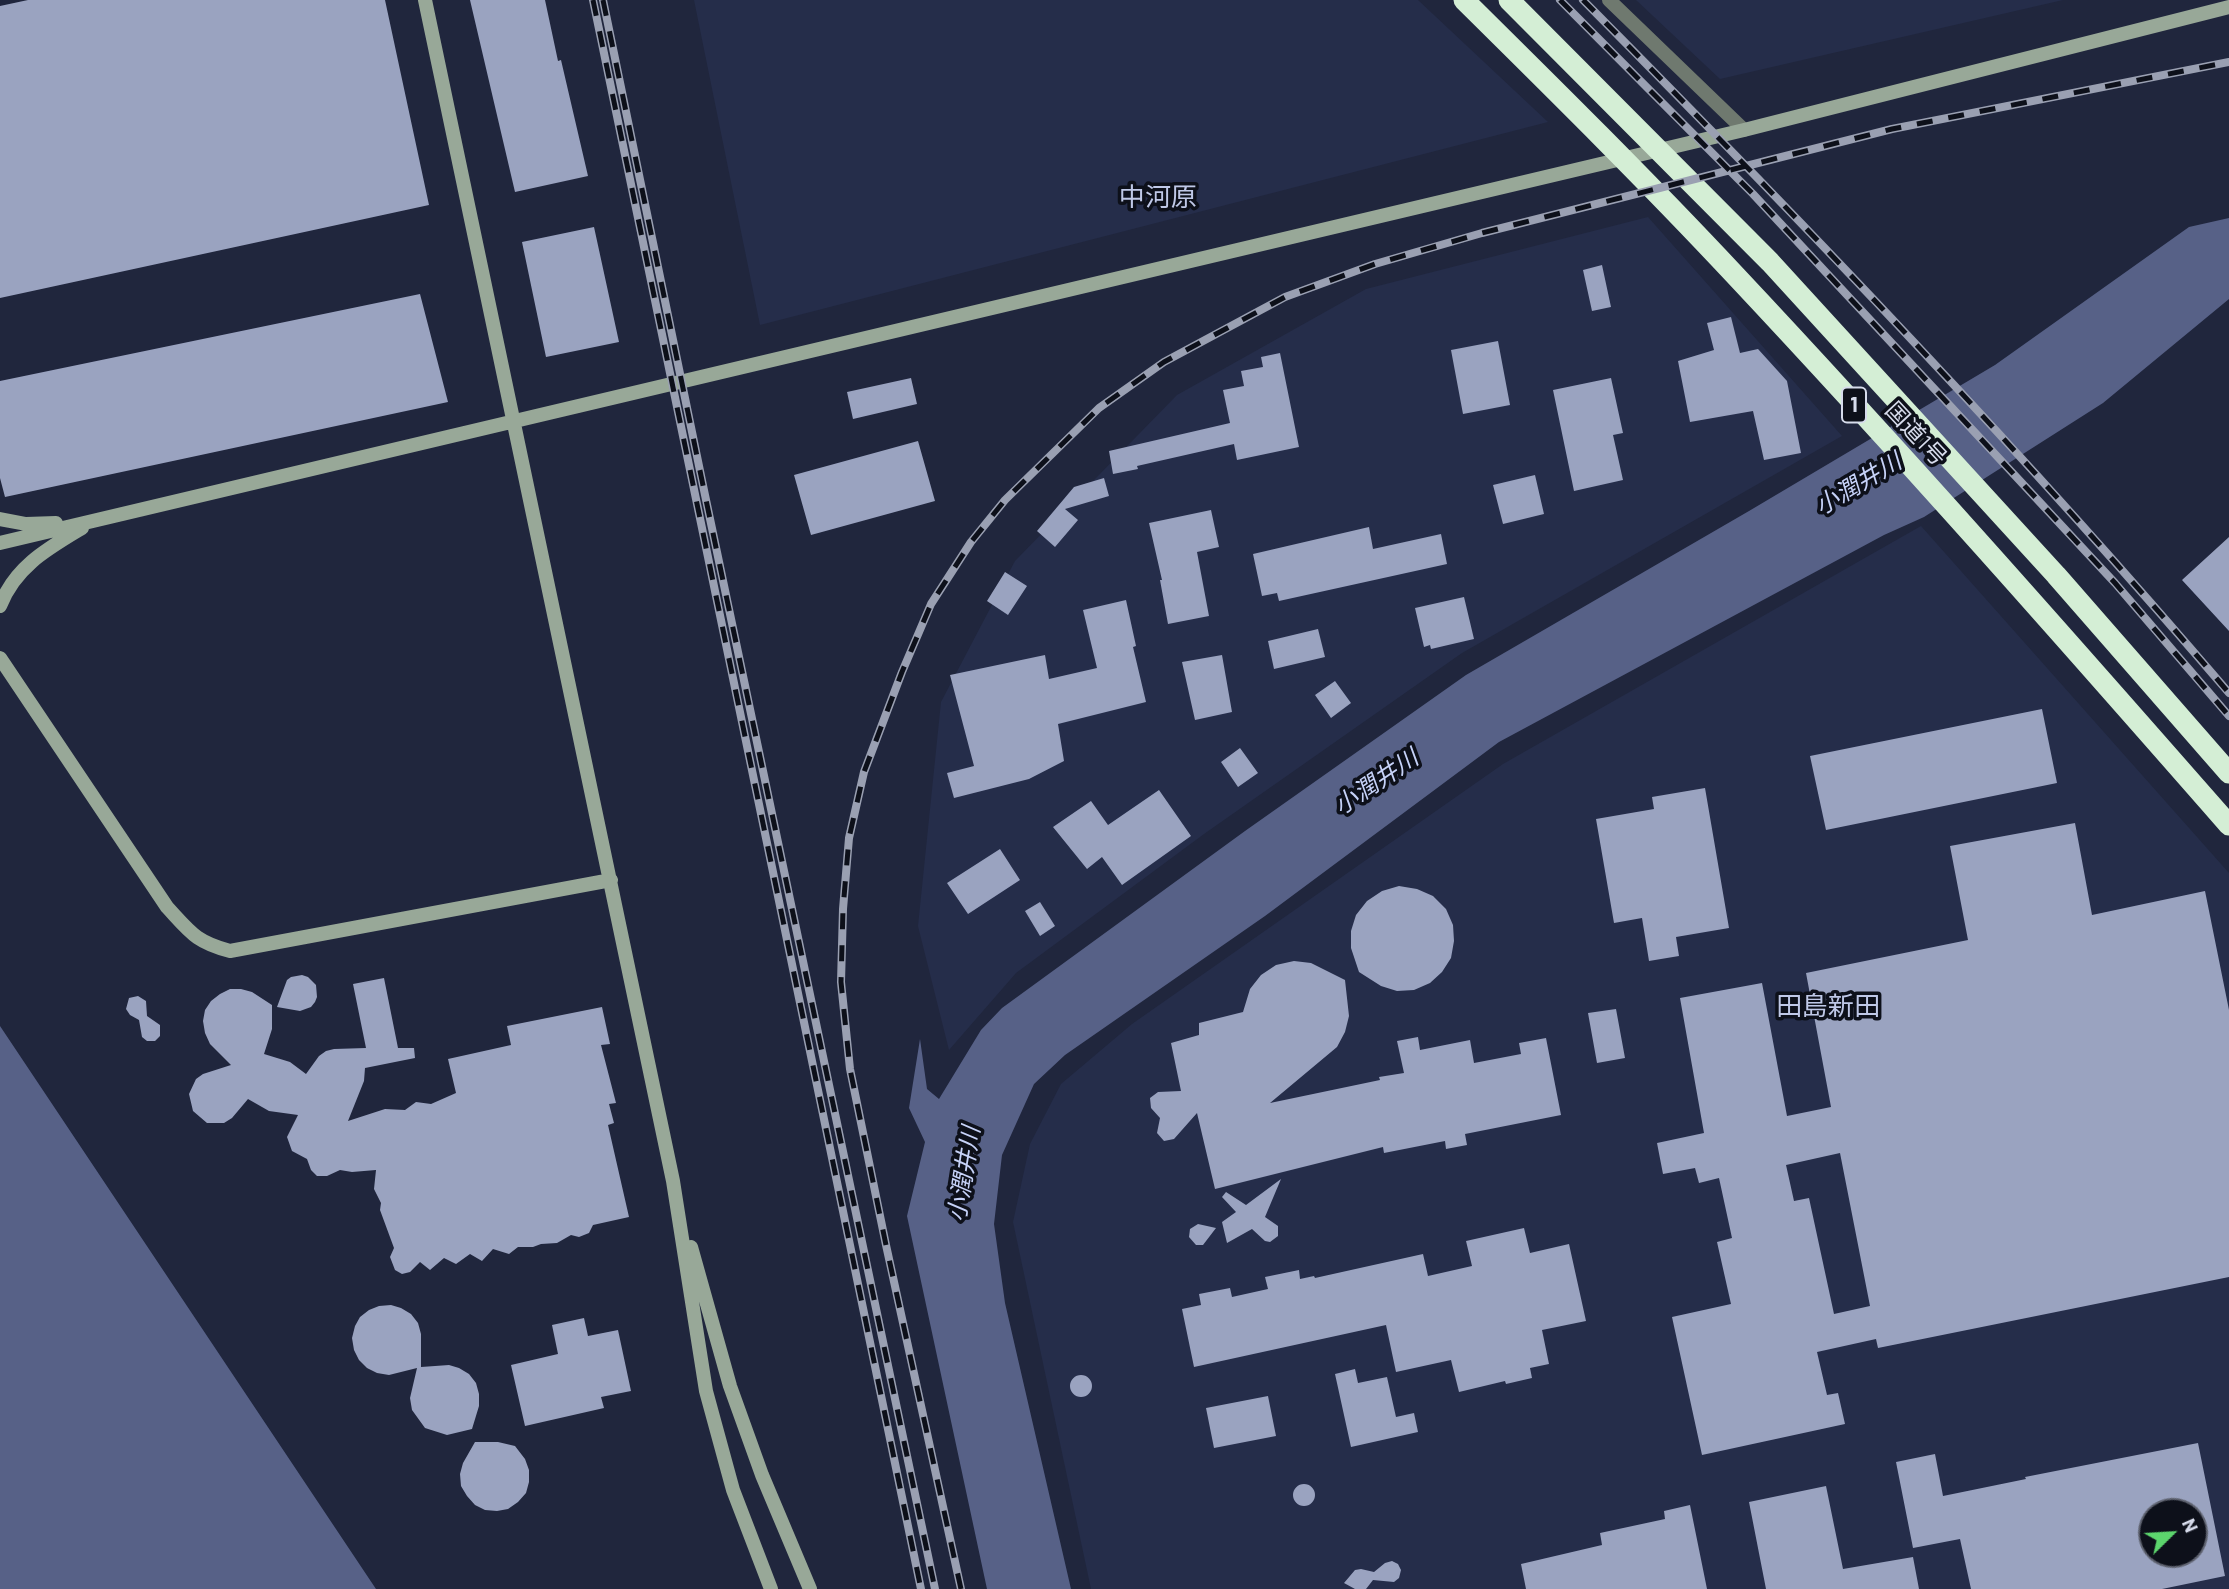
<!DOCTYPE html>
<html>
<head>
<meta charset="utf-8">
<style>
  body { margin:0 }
  #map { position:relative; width:2229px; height:1589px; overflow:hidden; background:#20263d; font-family:Barlow,sans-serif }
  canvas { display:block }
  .north { position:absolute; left:2138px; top:1498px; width:70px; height:70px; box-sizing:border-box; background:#0d101a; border:2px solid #5d616e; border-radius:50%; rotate:66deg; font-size:19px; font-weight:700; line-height:28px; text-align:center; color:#d6dbeb }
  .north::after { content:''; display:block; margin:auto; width:24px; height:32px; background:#5cd56d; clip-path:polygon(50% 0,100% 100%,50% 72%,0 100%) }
</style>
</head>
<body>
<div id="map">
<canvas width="2229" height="1589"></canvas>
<div class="north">N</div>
</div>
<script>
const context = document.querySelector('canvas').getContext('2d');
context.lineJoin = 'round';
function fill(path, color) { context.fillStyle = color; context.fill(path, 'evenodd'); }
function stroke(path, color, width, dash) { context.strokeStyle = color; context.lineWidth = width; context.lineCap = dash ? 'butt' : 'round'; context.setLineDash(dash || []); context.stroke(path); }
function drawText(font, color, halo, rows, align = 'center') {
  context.font = font + ' Barlow,"Noto Sans JP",sans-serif'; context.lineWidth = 7; context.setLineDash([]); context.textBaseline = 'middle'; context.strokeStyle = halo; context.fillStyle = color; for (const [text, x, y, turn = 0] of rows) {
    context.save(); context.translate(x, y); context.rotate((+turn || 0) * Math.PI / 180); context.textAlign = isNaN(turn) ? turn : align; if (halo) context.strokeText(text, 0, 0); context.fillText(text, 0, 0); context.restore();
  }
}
const built = new Path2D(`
  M 694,0 L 1418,0 L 1548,122 L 760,325 Z
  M 1636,0 L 2063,0 L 1720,79 Z
  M 1648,217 L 1842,436 L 1462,653 L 1204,834 L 1016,973 L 949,1050 L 918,926 L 941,702 L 1015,561 L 1177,395 L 1366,289 Z
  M 1921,526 L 2229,873 L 2229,1589 L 1091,1589 L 1013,1222 L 1030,1144 L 1061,1084 L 1132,1024 L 1503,764 ZM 2152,1512 L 2194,1512 L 2194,1554 L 2152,1554 Z`);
const water = new Path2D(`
  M 2229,218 L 2229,299 L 2103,403 L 1924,517 L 1884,535 L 1499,742 L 1265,916 L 1065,1055 L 1034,1084 L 1002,1155 L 994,1224 L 1005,1303 L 1071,1589 L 987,1589 L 907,1216 L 925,1142 L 909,1108 L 920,1039 L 927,1089 L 939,1099 L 981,1030 L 1002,1008 L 1245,831 L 1466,675 L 1749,511 L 1995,365 L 2189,227 Z
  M 0,1026 L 376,1589 L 0,1589 Z`);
const building = new Path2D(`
  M 28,0 L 385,0 L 429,205 L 0,298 L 0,6 Z
  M 470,0 L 545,0 L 558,61 L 561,60 L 588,176 L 515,192 Z
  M 594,227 L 619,342 L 546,357 L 522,242 Z
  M 1602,265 L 1611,307 L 1592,311 L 1583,270 Z
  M 420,294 L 448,402 L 5,497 L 0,478 L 0,381 Z
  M 1731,317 L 1740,353 L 1758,349 L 1787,381 L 1801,453 L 1764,460 L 1753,411 L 1690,422 L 1678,361 L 1714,350 L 1707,323 Z
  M 1498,341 L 1510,405 L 1463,414 L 1451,350 Z
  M 1280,353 L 1299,447 L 1237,460 L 1234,444 L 1137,466 L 1138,469 L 1113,474 L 1109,451 L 1230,423 L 1223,390 L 1244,386 L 1241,371 L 1263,367 L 1261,357 Z
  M 911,378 L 917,404 L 853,419 L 847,392 Z
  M 1611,378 L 1623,433 L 1613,435 L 1623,480 L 1574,491 L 1553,390 Z
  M 918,441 L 935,501 L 811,535 L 794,475 Z
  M 1535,475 L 1544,514 L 1503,524 L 1493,485 Z
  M 1104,478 L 1109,496 L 1065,509 L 1078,520 L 1055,547 L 1037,531 L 1074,487 Z
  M 1211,510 L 1219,547 L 1197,552 L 1209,616 L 1168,624 L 1160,580 L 1162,580 L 1149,523 Z
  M 1369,527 L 1373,549 L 1441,534 L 1447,564 L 1279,601 L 1277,593 L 1262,596 L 1253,554 Z
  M 2229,537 L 2229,631 L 2182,580 Z
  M 1005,572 L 1027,586 L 1008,615 L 987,601 Z
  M 1464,597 L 1474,639 L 1431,649 L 1430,645 L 1424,647 L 1415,608 Z
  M 1126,600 L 1136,646 L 1133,647 L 1146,702 L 1058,724 L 1064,761 L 1029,779 L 954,798 L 947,773 L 974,766 L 950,675 L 1045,655 L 1049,679 L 1097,668 L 1083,610 Z
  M 1318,629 L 1325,657 L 1274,669 L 1268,641 Z
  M 1222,655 L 1232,712 L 1195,720 L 1182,662 Z
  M 1335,681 L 1351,703 L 1331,718 L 1315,695 Z
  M 2042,709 L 2057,783 L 1826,830 L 1810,756 Z
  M 1240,748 L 1258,773 L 1238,787 L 1221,762 Z
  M 1705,788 L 1729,928 L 1676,937 L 1679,956 L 1649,961 L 1642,918 L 1614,923 L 1596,819 L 1654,809 L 1652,797 Z
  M 1159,790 L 1191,836 L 1122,885 L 1102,857 L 1087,869 L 1053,827 L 1091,801 L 1108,825 Z
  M 2075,823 L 2092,915 L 2205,891 L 2229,1010 L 2229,1277 L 1878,1348 L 1876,1339 L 1817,1352 L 1827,1395 L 1838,1393 L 1845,1424 L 1702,1455 L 1672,1317 L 1731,1304 L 1717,1242 L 1732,1238 L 1719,1178 L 1699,1183 L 1695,1168 L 1663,1174 L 1657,1143 L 1704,1133 L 1680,998 L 1762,983 L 1787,1116 L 1831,1107 L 1806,973 L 1968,940 L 1950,846 ZM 1840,1153 L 1870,1306 L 1834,1314 L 1809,1198 L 1794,1201 L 1786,1165 Z
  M 1000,849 L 1020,880 L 968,914 L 947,883 Z
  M 1399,886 L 1417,889 L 1433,896 L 1446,909 L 1453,925 L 1454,941 L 1451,958 L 1442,972 L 1430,983 L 1414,990 L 1397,991 L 1381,986 L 1359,972 L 1351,948 L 1351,931 L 1356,915 L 1367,901 L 1382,891 Z
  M 1040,902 L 1055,926 L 1040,936 L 1025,911 Z
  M 1294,961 L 1311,963 L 1345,980 L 1349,1016 L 1345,1032 L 1337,1047 L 1270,1103 L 1380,1080 L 1379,1077 L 1404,1073 L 1397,1041 L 1418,1037 L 1420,1050 L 1470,1040 L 1474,1063 L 1521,1054 L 1519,1043 L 1546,1038 L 1561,1115 L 1465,1134 L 1467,1145 L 1446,1149 L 1445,1141 L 1384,1153 L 1383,1147 L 1215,1189 L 1197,1113 L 1174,1139 L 1164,1141 L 1157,1133 L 1160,1118 L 1151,1108 L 1150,1098 L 1158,1092 L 1181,1091 L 1171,1043 L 1199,1035 L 1199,1023 L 1243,1012 L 1250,989 L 1261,975 L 1276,965 Z
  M 302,975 L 308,977 L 316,985 L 317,997 L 315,1002 L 311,1007 L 300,1011 L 277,1007 L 287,980 L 291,977 Z
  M 384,978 L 398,1048 L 414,1048 L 415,1058 L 365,1068 L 364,1081 L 348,1121 L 385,1109 L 405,1110 L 416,1102 L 431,1104 L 456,1093 L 448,1059 L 511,1045 L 507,1026 L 602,1007 L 610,1044 L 601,1045 L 616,1103 L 609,1104 L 614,1123 L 608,1125 L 629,1217 L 593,1225 L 589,1233 L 579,1237 L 571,1235 L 557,1243 L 541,1244 L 533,1247 L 518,1247 L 509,1254 L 493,1249 L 482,1261 L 470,1254 L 456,1264 L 444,1258 L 430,1270 L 420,1262 L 410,1272 L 402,1274 L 395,1270 L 390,1257 L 394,1248 L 380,1210 L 381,1203 L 374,1189 L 376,1170 L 352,1172 L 340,1170 L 327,1176 L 317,1176 L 311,1170 L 307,1159 L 292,1151 L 287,1137 L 298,1115 L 269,1111 L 248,1099 L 232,1118 L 224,1123 L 207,1123 L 193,1111 L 189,1094 L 196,1079 L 203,1074 L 231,1065 L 210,1044 L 205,1033 L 203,1021 L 205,1010 L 211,1001 L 220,994 L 230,989 L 241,989 L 252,992 L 272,1005 L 272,1029 L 264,1054 L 290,1062 L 306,1074 L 319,1056 L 326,1051 L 334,1049 L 366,1048 L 353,984 Z
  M 138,996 L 146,1001 L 147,1016 L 160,1025 L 160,1036 L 155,1041 L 147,1041 L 142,1037 L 139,1020 L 130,1015 L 126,1009 L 129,998 Z
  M 1616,1009 L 1625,1058 L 1597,1063 L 1588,1013 Z
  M 1281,1179 L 1265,1217 L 1278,1226 L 1278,1236 L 1270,1242 L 1265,1241 L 1252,1229 L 1227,1243 L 1222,1222 L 1236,1212 L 1222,1197 L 1226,1192 L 1246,1205 Z
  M 1198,1224 L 1216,1228 L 1203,1245 L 1196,1245 L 1189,1237 L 1190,1229 Z
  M 1524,1228 L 1530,1253 L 1569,1244 L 1586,1321 L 1542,1330 L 1549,1364 L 1530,1368 L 1532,1378 L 1506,1384 L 1505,1381 L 1459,1392 L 1451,1360 L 1396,1372 L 1386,1325 L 1194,1367 L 1182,1309 L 1201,1305 L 1199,1294 L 1230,1288 L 1232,1297 L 1268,1289 L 1265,1277 L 1299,1270 L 1300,1279 L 1314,1276 L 1315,1278 L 1423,1254 L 1428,1276 L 1472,1266 L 1466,1241 Z
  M 391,1305 L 401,1308 L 411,1314 L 418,1323 L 421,1334 L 421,1367 L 449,1365 L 459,1368 L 469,1374 L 476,1383 L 479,1394 L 479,1406 L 472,1429 L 447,1435 L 425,1428 L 412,1410 L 410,1398 L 417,1368 L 389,1375 L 377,1373 L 367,1368 L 359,1360 L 354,1350 L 352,1338 L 355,1326 L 360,1317 L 369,1310 L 379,1306 Z
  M 584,1318 L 588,1336 L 618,1330 L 631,1391 L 601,1397 L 604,1408 L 525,1426 L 511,1365 L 558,1354 L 552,1325 Z
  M 1355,1369 L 1358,1383 L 1387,1377 L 1396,1417 L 1414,1413 L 1418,1432 L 1351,1447 L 1335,1374 Z
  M1070 1386a11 11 0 1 1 22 0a11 11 0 1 1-22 0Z
  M 1268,1396 L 1276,1436 L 1214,1448 L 1206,1408 Z
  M 475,1442 L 498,1442 L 515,1446 L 525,1459 L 529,1470 L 529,1482 L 526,1493 L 518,1502 L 508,1509 L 497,1511 L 485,1510 L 475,1505 L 467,1496 L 461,1486 L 460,1474 L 463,1463 Z
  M 2198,1443 L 2225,1576 L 2162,1589 L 1971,1589 L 1960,1539 L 1913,1548 L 1896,1462 L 1935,1454 L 1943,1496 L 2026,1479 L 2025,1477 ZM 2152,1512 L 2194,1512 L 2194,1554 L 2152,1554 Z
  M1293 1495a11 11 0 1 1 22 0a11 11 0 1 1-22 0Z
  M 1826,1486 L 1843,1569 L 1913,1557 L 1919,1589 L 1766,1589 L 1749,1502 Z
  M 1690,1505 L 1707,1589 L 1526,1589 L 1521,1564 L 1602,1545 L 1600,1533 L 1665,1519 L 1664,1511 Z
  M 1392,1561 L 1398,1564 L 1401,1570 L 1399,1578 L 1394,1582 L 1373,1580 L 1366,1589 L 1355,1589 L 1344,1583 L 1355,1570 L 1361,1569 L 1374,1572 L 1385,1563 Z`);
const street = new Path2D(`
  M 1609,0 L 1744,130`);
const secondary = new Path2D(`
  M 425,0 L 673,1181 L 706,1391 L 733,1490 L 771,1589
  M 0,519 L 26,524 L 56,523
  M 0,543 L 1744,130 L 2229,7
  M 0,606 C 15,567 47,549 82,528
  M 0,658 L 167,907 C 191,933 196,942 230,951 L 611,880
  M 691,1247 L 730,1386 L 762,1475 L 810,1589`);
const highway = new Path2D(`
  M 1464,0 C 1555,90 1646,180 1734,274 C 1903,454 2066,639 2229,825
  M 1509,0 L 1770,262 L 2056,575 L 2229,773`);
const rail = new Path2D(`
  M 593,0 L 921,1589
  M 603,0 L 705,495 L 935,1589
  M 1560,0 L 1753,194 L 2115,583 L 2229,716
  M 1583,0 C 1805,224 2024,453 2229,693
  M 961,1589 L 886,1245 L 850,1069 L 841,982 L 843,909 L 849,838 L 864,772 L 902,672 L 931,604 L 971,542 L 1005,500 L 1099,408 L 1164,362 L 1285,297 L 1375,264 L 1482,233 L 1892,129 L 2229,62`);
const shields = [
  [1854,405,24]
];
const shieldNames = [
  ["1",1854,405]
];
const streetNames = [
  ["国道1号",1916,434,47]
];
const waterNames = [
  ["小潤井川",1858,484,-31],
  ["小潤井川",1376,782,-34],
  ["小潤井川",964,1174,-81]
];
const quarterNames = [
  ["中河原",1158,197],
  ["田島新田",1828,1006]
];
fill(built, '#252d4a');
fill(water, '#576187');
fill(building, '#9aa3c0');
stroke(street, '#6f796f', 14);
stroke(secondary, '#98a898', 14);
stroke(highway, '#d4eed5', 21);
stroke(rail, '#9aa0b2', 8);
stroke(rail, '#0d101a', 5, [16]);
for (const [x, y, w] of shields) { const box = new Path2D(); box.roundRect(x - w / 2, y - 17.5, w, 35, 5); context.fillStyle = '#0d101a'; context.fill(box); stroke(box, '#d6dbeb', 2); }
drawText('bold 21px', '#d6dbeb', null, shieldNames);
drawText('23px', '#d6dbeb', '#0d101a', streetNames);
drawText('italic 24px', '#c6d2f8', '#0d101a', waterNames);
drawText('26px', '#bfc8e7', '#0d101a', quarterNames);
</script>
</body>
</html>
